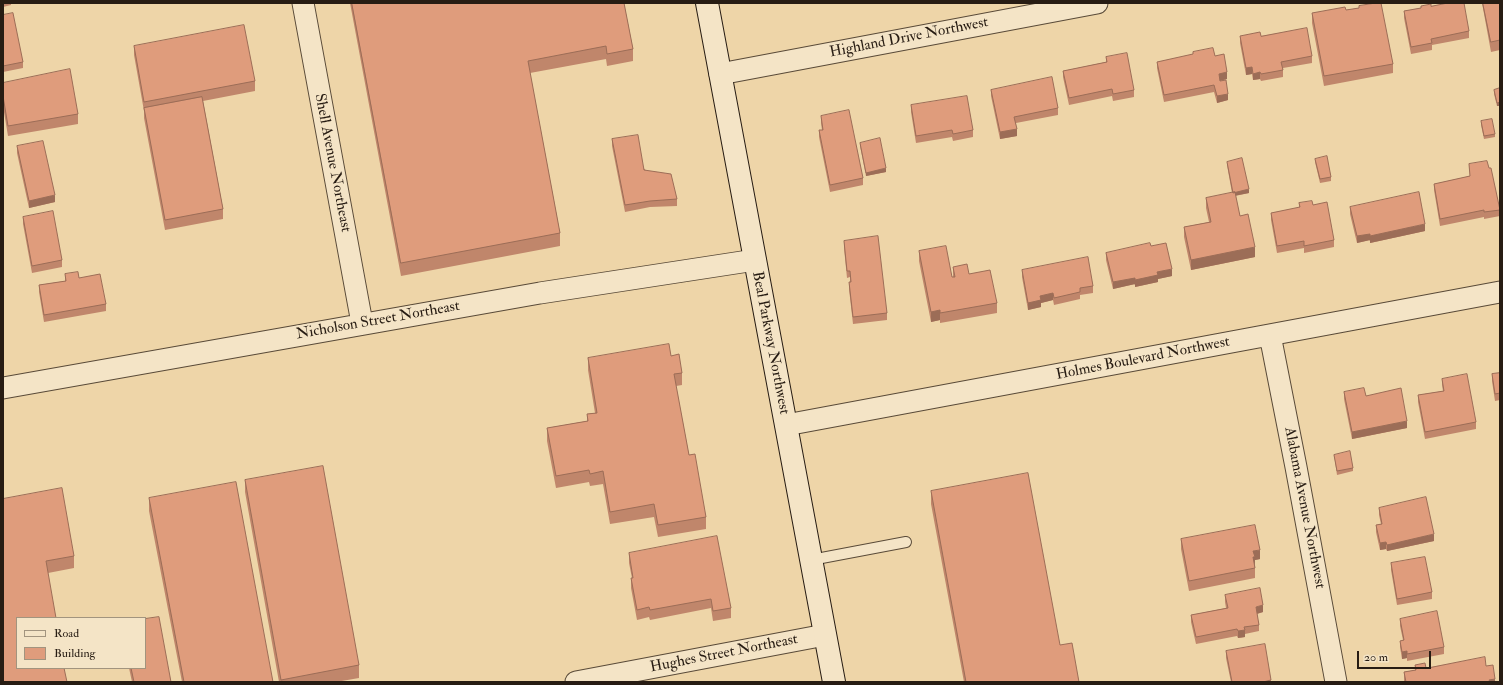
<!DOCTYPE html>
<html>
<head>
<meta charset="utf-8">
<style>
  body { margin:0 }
  #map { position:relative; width:1503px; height:685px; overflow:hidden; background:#eed5a8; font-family:"IM FELL Double Pica",serif }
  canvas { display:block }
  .frame { position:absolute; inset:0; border:4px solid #271c13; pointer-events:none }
  .legend { position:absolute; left:16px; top:617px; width:130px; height:52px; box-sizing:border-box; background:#f4e4c6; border:1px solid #a2947e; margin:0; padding:5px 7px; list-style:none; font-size:12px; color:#271c13 }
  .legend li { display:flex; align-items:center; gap:8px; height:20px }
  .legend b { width:20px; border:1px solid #a2947e }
  .scale { position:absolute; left:1357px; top:651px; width:74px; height:18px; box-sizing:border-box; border:2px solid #271c13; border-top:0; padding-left:5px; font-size:12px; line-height:14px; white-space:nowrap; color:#271c13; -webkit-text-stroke:3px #f4e4c6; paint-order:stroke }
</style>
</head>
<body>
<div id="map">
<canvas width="1503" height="685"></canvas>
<div class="frame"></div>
<ul class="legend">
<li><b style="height:5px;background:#f4e4c6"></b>Road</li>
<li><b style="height:11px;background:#df9c7c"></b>Building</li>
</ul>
<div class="scale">20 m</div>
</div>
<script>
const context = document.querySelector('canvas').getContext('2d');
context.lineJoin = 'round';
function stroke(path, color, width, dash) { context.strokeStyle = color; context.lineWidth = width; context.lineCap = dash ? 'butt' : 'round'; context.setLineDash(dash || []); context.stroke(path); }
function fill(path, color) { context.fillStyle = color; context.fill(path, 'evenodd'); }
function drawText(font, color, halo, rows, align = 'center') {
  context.font = font + ' "IM FELL Double Pica",serif'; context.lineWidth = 3.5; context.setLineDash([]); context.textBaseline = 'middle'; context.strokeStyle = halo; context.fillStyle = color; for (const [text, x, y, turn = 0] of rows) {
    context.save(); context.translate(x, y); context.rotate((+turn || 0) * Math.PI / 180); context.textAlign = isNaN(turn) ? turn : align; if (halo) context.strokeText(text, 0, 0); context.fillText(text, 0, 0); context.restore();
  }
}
const lane = new Path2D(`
  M 811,560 L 906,542`);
const street = new Path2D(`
  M 303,3 L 362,323
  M 720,74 L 1097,3
  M 1270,335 L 1296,467 L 1336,682
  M 3,388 L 540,293 L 755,260
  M 786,425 L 1500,292
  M 576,682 L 825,635`);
const secondary = new Path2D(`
  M 707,3 L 834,682`);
const wall = new Path2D(`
  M 3,3 L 11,3 L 11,5 L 3,7 Z
  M 350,3 L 624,3 L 633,49 L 633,61 L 607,66 L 606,59 L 530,73 L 560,233 L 560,246 L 401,276 Z
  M 1482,3 L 1500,3 L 1500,50 L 1491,52 Z
  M 1359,6 L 1393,64 L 1393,73 L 1324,86 L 1312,23 L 1312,13 L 1346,10 L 1359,8 Z
  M 1421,6 L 1431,6 L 1469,31 L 1469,38 L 1432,45 L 1432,50 L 1411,54 L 1404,18 L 1404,11 L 1421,8 Z
  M 3,15 L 23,62 L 23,68 L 3,72 Z
  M 1240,36 L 1312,56 L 1312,63 L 1283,68 L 1283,77 L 1261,81 L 1260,79 L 1253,80 L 1252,74 L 1246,75 L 1240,43 Z
  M 134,46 L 255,81 L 255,91 L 203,101 L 223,209 L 223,219 L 165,230 L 144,118 L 144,111 L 134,55 Z
  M 1215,56 L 1227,79 L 1220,81 L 1228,100 L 1217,103 L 1214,92 L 1164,102 L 1157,68 L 1157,62 Z
  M 1106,57 L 1134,90 L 1134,97 L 1113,101 L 1112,96 L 1069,105 L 1063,77 L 1063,71 L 1106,62 Z
  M 3,83 L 78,114 L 78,124 L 8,136 L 3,106 Z
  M 1500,88 L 1500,106 L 1497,106 L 1494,94 L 1494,90 Z
  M 991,90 L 1058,108 L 1058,115 L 1016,123 L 1017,136 L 1000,139 L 991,96 Z
  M 911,105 L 973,130 L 973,137 L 953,141 L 952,137 L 916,143 L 911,112 Z
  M 821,116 L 863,178 L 863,185 L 830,192 L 819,137 L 819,130 L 822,130 L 821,123 Z
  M 1481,121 L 1495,134 L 1495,137 L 1484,139 L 1481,125 Z
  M 612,139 L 677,199 L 677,206 L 650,207 L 625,212 L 612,146 Z
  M 860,143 L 886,172 L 866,176 L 860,146 Z
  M 17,146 L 55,202 L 29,208 L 17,153 Z
  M 1315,159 L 1331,177 L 1331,181 L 1320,183 L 1315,162 Z
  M 1227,162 L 1249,193 L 1235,196 L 1240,216 L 1255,257 L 1191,270 L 1184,237 L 1184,227 L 1209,222 L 1206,208 L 1206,198 L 1232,193 L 1227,165 Z
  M 1469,164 L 1500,210 L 1500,216 L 1484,219 L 1484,217 L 1440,226 L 1434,190 L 1434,184 L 1470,176 Z
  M 1299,203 L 1313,205 L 1334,240 L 1334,247 L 1304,253 L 1304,248 L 1277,253 L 1271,220 L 1271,213 L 1299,208 Z
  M 1350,207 L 1425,231 L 1370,243 L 1370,240 L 1357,243 L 1350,214 Z
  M 23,217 L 62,260 L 62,267 L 32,273 L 23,224 Z
  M 844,241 L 887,313 L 887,320 L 853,324 L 849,289 L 849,282 L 850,282 L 850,277 L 847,278 L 844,248 Z
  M 1151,246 L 1172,276 L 1158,279 L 1158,282 L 1135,287 L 1135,284 L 1113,289 L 1106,260 L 1106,253 Z
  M 919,251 L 952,277 L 953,277 L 953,267 L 969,274 L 997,303 L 997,313 L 940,323 L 940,320 L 931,322 L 919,261 Z
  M 1022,270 L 1093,286 L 1093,293 L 1080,295 L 1080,299 L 1054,305 L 1053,300 L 1041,303 L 1041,307 L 1028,310 L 1022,277 Z
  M 65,274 L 79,278 L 106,304 L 106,311 L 44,322 L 39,292 L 39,285 L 65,281 Z
  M 671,356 L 682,373 L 682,385 L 676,386 L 689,455 L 706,517 L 706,529 L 658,537 L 654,517 L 610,524 L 603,484 L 590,486 L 589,482 L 556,488 L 547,441 L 547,428 L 587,421 L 587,414 L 595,413 L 588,370 L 588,358 Z
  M 1500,373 L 1500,400 L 1495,401 L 1492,381 L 1492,374 Z
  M 1442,379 L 1476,422 L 1476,429 L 1425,439 L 1418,402 L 1418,395 L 1443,391 L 1442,385 Z
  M 1344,392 L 1407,428 L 1352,439 L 1344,399 Z
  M 1334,455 L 1353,468 L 1353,471 L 1337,475 Z
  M 245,480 L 359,665 L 359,678 L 336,682 L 279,682 L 245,492 Z
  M 931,491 L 1060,645 L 1079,682 L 964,682 L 931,504 Z
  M 149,498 L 273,682 L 182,682 L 149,511 Z
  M 3,499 L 74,556 L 74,568 L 48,573 Z
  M 1379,508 L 1434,541 L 1387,551 L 1386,549 L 1380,550 L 1376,532 L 1376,525 L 1381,524 L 1379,515 Z
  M 1181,539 L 1260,559 L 1255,560 L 1255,578 L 1189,591 L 1181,549 Z
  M 629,553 L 731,608 L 731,618 L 713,621 L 711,608 L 650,620 L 649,617 L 637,620 L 631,588 L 631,578 L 632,578 L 629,563 Z
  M 1391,563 L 1432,592 L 1432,599 L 1397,605 L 1391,570 Z
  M 1225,595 L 1263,612 L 1257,614 L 1259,625 L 1259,631 L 1245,634 L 1245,637 L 1238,638 L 1237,636 L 1196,644 L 1191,622 L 1191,615 L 1226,608 L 1225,602 Z
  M 1400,619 L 1444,647 L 1444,654 L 1407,661 L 1407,658 L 1402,659 L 1400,647 L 1400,641 L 1403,640 L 1400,626 Z
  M 1226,651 L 1271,680 L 1271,682 L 1231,682 L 1226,658 Z
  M 1415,665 L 1426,668 L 1486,666 L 1495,682 L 1404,682 L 1404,672 L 1415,670 Z
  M 129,668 L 145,668 L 171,682 L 132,682 Z`);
const shadedWall = new Path2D(`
  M 1252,67 L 1252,74 L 1246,75 L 1246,68 Z
  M 1227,72 L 1227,79 L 1219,81 L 1219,74 Z
  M 1260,72 L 1260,79 L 1253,80 L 1253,74 Z
  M 1228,94 L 1228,100 L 1217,103 L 1217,96 Z
  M 1500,102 L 1500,106 L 1497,106 L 1497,103 Z
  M 1017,129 L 1017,136 L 1000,139 L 1000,132 Z
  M 886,168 L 886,172 L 866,176 L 866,173 Z
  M 1249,189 L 1249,193 L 1233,196 L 1233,193 Z
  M 55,195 L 55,202 L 29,208 L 29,201 Z
  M 1425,224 L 1425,231 L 1370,243 L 1370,236 Z
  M 1370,234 L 1370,240 L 1357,243 L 1357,236 Z
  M 1255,247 L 1255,257 L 1191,270 L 1191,260 Z
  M 1172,269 L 1172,276 L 1158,279 L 1158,282 L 1135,287 L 1135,280 L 1157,272 Z
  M 1135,278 L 1135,284 L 1113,289 L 1113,282 Z
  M 1053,293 L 1053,300 L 1041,303 L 1041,307 L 1028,310 L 1028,303 L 1040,296 Z
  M 940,310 L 940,320 L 931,322 L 931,312 Z
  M 1407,421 L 1407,428 L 1352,439 L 1352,432 Z
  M 1434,534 L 1434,541 L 1387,551 L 1387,545 Z
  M 1386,542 L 1386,549 L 1380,550 L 1380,543 Z
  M 1260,550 L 1260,559 L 1255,560 L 1255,567 L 1253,567 L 1253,551 Z
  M 1263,605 L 1263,612 L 1256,614 L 1256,607 Z
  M 1245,630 L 1245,637 L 1238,638 L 1238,631 Z
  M 1407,651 L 1407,658 L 1402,659 L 1402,652 Z
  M 1495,679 L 1495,682 L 1489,682 L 1489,680 Z`);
const building = new Path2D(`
  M 352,3 L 624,3 L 633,49 L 607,54 L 606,46 L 528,61 L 560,233 L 401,263 Z
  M 1376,3 L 1381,3 L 1393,64 L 1324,76 L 1312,13 L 1345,7 L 1346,10 L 1359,8 L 1359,6 Z
  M 1448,3 L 1464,3 L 1469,31 L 1431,39 L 1432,43 L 1411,47 L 1404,11 L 1421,8 L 1421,6 L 1431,4 L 1431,6 Z
  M 1483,3 L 1500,3 L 1500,40 L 1491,42 Z
  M 13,13 L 23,62 L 3,66 L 3,15 Z
  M 244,25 L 255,81 L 144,102 L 134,46 Z
  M 1307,28 L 1312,56 L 1281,62 L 1283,70 L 1261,74 L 1260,72 L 1253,74 L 1252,67 L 1246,68 L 1240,36 L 1260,32 L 1261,36 Z
  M 1213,48 L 1215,56 L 1224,54 L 1227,72 L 1219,74 L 1220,81 L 1226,80 L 1228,94 L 1217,96 L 1214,85 L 1164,95 L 1157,62 L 1193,54 L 1193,52 Z
  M 1127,53 L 1134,90 L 1113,94 L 1112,89 L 1069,98 L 1063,71 L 1107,62 L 1106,57 Z
  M 70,69 L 78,114 L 8,126 L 3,96 L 3,83 Z
  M 1052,77 L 1058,108 L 1014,117 L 1017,129 L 1000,132 L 991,90 Z
  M 1500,88 L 1500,102 L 1497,103 L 1494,90 Z
  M 967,96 L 973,130 L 953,134 L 952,130 L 916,136 L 911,105 Z
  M 202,97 L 223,209 L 165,220 L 144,108 Z
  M 849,110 L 863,178 L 830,185 L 819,130 L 823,130 L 821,116 Z
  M 1492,119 L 1495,134 L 1484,136 L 1481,121 Z
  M 638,135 L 644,170 L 671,174 L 677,199 L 650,201 L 625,205 L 612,139 Z
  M 880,138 L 886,168 L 866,173 L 860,143 Z
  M 43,141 L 55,195 L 29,201 L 17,146 Z
  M 1327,156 L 1331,177 L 1320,179 L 1315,159 Z
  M 1242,158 L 1249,189 L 1233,193 L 1227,162 Z
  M 1487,161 L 1489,168 L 1491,168 L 1500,210 L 1484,212 L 1484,210 L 1440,219 L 1434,184 L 1470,176 L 1469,164 Z
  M 1235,192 L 1240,216 L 1248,214 L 1255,247 L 1191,260 L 1184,227 L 1211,222 L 1206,198 Z
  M 1419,192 L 1425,224 L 1370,236 L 1370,234 L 1357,236 L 1350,207 Z
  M 1312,201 L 1313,205 L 1327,202 L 1334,240 L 1304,246 L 1304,241 L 1277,246 L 1271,213 L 1300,207 L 1299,203 Z
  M 53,211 L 62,260 L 32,266 L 23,217 Z
  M 878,236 L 887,313 L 853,317 L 849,282 L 851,282 L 850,271 L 847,271 L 844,241 Z
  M 1150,243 L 1151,246 L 1166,243 L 1172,269 L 1157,272 L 1158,275 L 1135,280 L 1135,278 L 1113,282 L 1106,253 Z
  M 946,246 L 952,277 L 955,277 L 953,267 L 967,264 L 969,274 L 990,270 L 997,303 L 940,313 L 940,310 L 931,312 L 919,251 Z
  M 1088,257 L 1093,286 L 1080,288 L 1080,292 L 1054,298 L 1053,293 L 1040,296 L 1041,300 L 1028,303 L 1022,270 Z
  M 78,272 L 79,278 L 100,274 L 106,304 L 44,315 L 39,285 L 66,281 L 65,274 Z
  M 669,344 L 671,356 L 679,354 L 682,373 L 674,374 L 689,455 L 695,454 L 706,517 L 658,525 L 654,504 L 610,512 L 603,471 L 590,474 L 589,470 L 556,476 L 547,428 L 588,421 L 587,414 L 597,413 L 588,358 Z
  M 1500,373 L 1500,393 L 1495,394 L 1492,374 Z
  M 1467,374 L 1476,422 L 1425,432 L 1418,395 L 1444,391 L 1442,379 Z
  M 1364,388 L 1366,396 L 1401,388 L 1407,421 L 1352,432 L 1344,392 Z
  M 1350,451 L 1353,468 L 1337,471 L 1334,455 Z
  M 323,466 L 359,665 L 281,680 L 245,480 Z
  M 1028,473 L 1060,645 L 1072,643 L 1079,682 L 966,682 L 931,491 Z
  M 236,482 L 273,682 L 184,682 L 149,498 Z
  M 62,488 L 74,556 L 46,561 L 56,618 L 17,618 L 17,668 L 64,668 L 67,682 L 3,682 L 3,499 Z
  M 1426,497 L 1434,534 L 1387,545 L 1386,542 L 1380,543 L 1376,525 L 1382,524 L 1379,508 Z
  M 1255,525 L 1260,550 L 1253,551 L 1255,557 L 1253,557 L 1255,568 L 1189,581 L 1181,539 Z
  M 717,536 L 731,608 L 713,611 L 711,599 L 650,610 L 649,607 L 637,610 L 631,578 L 633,578 L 629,553 Z
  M 1425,557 L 1432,592 L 1397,599 L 1391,563 Z
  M 1260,588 L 1263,605 L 1256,607 L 1259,625 L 1244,627 L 1245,630 L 1238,631 L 1237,629 L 1196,637 L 1191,615 L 1228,608 L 1225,595 Z
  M 1437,611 L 1444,647 L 1407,654 L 1407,651 L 1402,652 L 1400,641 L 1404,640 L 1400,619 Z
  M 159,617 L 171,682 L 134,682 L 131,668 L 145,668 L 145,619 Z
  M 1265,644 L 1271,680 L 1263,682 L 1232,682 L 1226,651 Z
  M 1485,657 L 1486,666 L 1493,665 L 1495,679 L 1489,680 L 1490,682 L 1406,682 L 1404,672 L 1416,670 L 1415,665 L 1425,663 L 1426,668 Z`);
const streetNames = [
  ["Highland Drive Northwest",909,38,-11],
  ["Shell Avenue Northeast",332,163,79],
  ["Nicholson Street Northeast",378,321,-10],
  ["Beal Parkway Northwest",770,343,79],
  ["Holmes Boulevard Northwest",1143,359,-11],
  ["Alabama Avenue Northwest",1304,508,79],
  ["Hughes Street Northeast",724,654,-11]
];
stroke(lane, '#594a38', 12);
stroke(street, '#594a38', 23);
stroke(secondary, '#271c13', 24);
stroke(lane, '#f4e4c6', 10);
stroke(street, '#f4e4c6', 21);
stroke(secondary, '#f4e4c6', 22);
fill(wall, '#c0866b');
fill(shadedWall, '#9c6d57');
fill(building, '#df9c7c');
stroke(building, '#9c6d57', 1);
drawText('15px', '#271c13', '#f4e4c6', streetNames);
</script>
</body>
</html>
